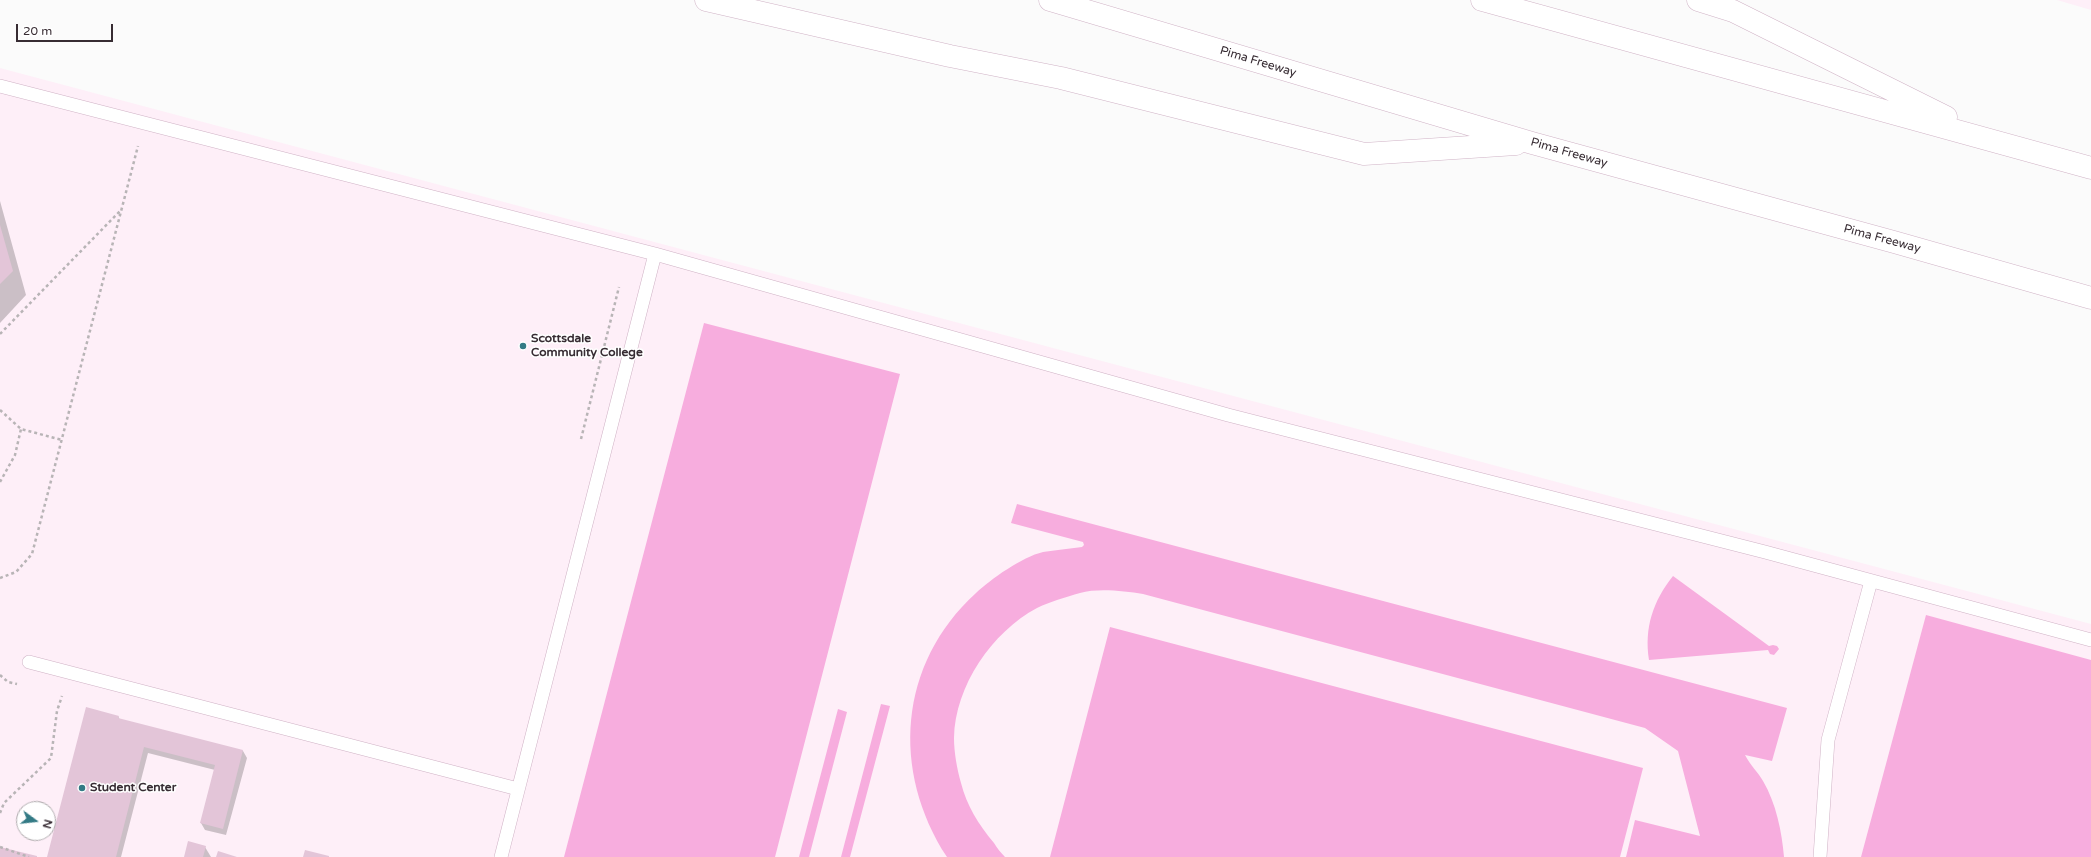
<!DOCTYPE html>
<html>
<head>
<meta charset="utf-8">
<style>
  body { margin:0 }
  #map { position:relative; width:2091px; height:857px; overflow:hidden; background:#fbfbfb; font-family:"Varela Round",sans-serif }
  canvas { display:block }
  .north { position:absolute; left:16px; top:801px; width:40px; height:40px; box-sizing:border-box; background:#fff; border:1px solid #afabad; border-radius:50%; rotate:105deg; font-size:11px; font-weight:700; line-height:16px; text-align:center; color:#372c33 }
  .north::after { content:''; display:block; margin:auto; width:14px; height:18px; background:#337a85; clip-path:polygon(50% 0,100% 100%,50% 72%,0 100%) }
  .scale { position:absolute; left:16px; top:24px; width:97px; height:18px; box-sizing:border-box; border:2px solid #372c33; border-top:0; padding-left:5px; font-size:12px; line-height:14px; white-space:nowrap; color:#372c33; -webkit-text-stroke:3px #fff; paint-order:stroke }
</style>
</head>
<body>
<div id="map">
<canvas width="2091" height="857"></canvas>
<div class="north">N</div>
<div class="scale">20 m</div>
</div>
<script>
const context = document.querySelector('canvas').getContext('2d');
context.lineJoin = 'round';
function fill(path, color) { context.fillStyle = color; context.fill(path, 'evenodd'); }
function stroke(path, color, width, dash) { context.strokeStyle = color; context.lineWidth = width; context.lineCap = dash ? 'butt' : 'round'; context.setLineDash(dash || []); context.stroke(path); }
function drawText(font, color, halo, rows, align = 'center') {
  context.font = font + ' "Varela Round",sans-serif'; context.lineWidth = 3; context.setLineDash([]); context.textBaseline = 'middle'; context.strokeStyle = halo; context.fillStyle = color; for (const [text, x, y, turn = 0] of rows) {
    context.save(); context.translate(x, y); context.rotate((+turn || 0) * Math.PI / 180); context.textAlign = isNaN(turn) ? turn : align; if (halo) context.strokeText(text, 0, 0); context.fillText(text, 0, 0); context.restore();
  }
}
const built = new Path2D(`
  M 2057,0 L 2091,0 L 2091,10 Z
  M 0,68 L 2091,624 L 2091,857 L 0,857 ZM 24,809 L 48,809 L 48,833 L 24,833 Z`);
const green = new Path2D(`
  M 704,323 L 900,374 L 775,857 L 564,857 Z
  M 1017,504 L 1787,708 L 1772,761 L 1745,755 C 1750,765 1758,772 1763,781 C 1776,803 1782,832 1784,857 L 1626,857 L 1635,820 L 1700,836 L 1678,751 L 1645,728 L 1143,594 C 1124,591 1098,588 1080,593 C 1066,597 1049,602 1037,608 C 992,632 955,686 954,738 C 954,752 957,769 961,783 C 967,806 978,824 994,843 C 997,848 1001,853 1005,857 L 947,857 C 891,771 898,664 976,593 C 991,579 1022,557 1043,552 C 1055,550 1069,549 1082,547 L 1084,545 L 1083,542 L 1011,523 Z
  M 1673,576 L 1769,646 L 1773,645 L 1777,646 L 1779,649 L 1774,655 L 1770,654 L 1768,650 L 1649,660 C 1644,628 1653,601 1673,576 Z
  M 1926,615 L 2091,660 L 2091,857 L 1861,857 Z
  M 1110,627 L 1643,768 L 1620,857 L 1050,857 Z
  M 881,704 L 890,706 L 850,857 L 841,857 Z
  M 838,709 L 847,712 L 809,857 L 799,857 Z`);
const shadow = new Path2D(`
  M 0,201 L 26,295 L 0,323 Z
  M 118,716 L 120,720 L 243,751 L 247,758 L 226,835 L 205,830 L 201,823 L 215,770 L 148,753 L 121,857 L 48,857 Z
  M 205,847 L 211,857 L 185,857 Z`);
const building = new Path2D(`
  M 0,225 L 13,271 L 0,284 Z
  M 86,707 L 119,716 L 118,718 L 243,750 L 223,829 L 200,823 L 215,765 L 144,747 L 116,857 L 47,857 Z
  M 188,841 L 206,846 L 203,857 L 184,857 Z
  M 0,847 L 37,856 L 37,857 L 0,857 Z
  M 305,850 L 329,856 L 329,857 L 303,857 Z
  M 218,851 L 237,857 L 216,857 Z`);
const path = new Path2D(`
  M 0,334 L 121,210
  M 0,410 L 21,429 L 62,440
  M 581,439 L 619,287
  M 0,482 L 15,455 L 21,429
  M 0,578 L 16,572 L 32,554 L 138,146
  M 0,675 L 8,682 L 17,684
  M 0,813 L 4,803 L 51,758 L 57,711 L 62,696
  M 0,847 L 29,857`);
const lane = new Path2D(`
  M 0,86 L 655,254 L 1228,415 L 1765,552 L 2091,640
  M 29,662 L 518,789
  M 501,857 L 655,254
  M 1820,857 L 1828,740 L 1871,581`);
const highway = new Path2D(`
  M 706,0 L 950,56 L 1061,78 L 1364,154 L 1516,144
  M 1050,0 L 1532,143 L 1894,242 L 2091,298
  M 1482,0 L 2091,168
  M 1698,0 L 1733,11 L 1946,117`);
const markers = [
  [523,346,4,"#337a85"],
  [82,788,4,"#337a85"]
];
const streetNames = [
  ["Pima Freeway",1258,62,17],
  ["Pima Freeway",1569,153,16],
  ["Pima Freeway",1882,239,15]
];
const poiNames = [
  ["Scottsdale",531,339],
  ["Community College",531,353],
  ["Student Center",90,788]
];
fill(built, '#feeff8');
fill(green, '#f7adde');
fill(shadow, '#0003');
fill(building, '#e3c5d8');
stroke(lane, '#d0b3c6', 14);
stroke(highway, '#d0b3c6', 23);
stroke(path, '#b8b4b6', 2.5, [3, 3]);
stroke(lane, '#fff', 13);
stroke(highway, '#fff', 22);
for (const [x, y, r, color] of markers) { const dot = new Path2D(); dot.arc(x, y, r, 0, 2 * Math.PI); context.fillStyle = color; context.fill(dot); stroke(dot, '#fff', 1.5); }
drawText('12px', '#372c33', '#fff', streetNames);
drawText('bold 12px', '#372c33', '#fff', poiNames, 'left');
</script>
</body>
</html>
